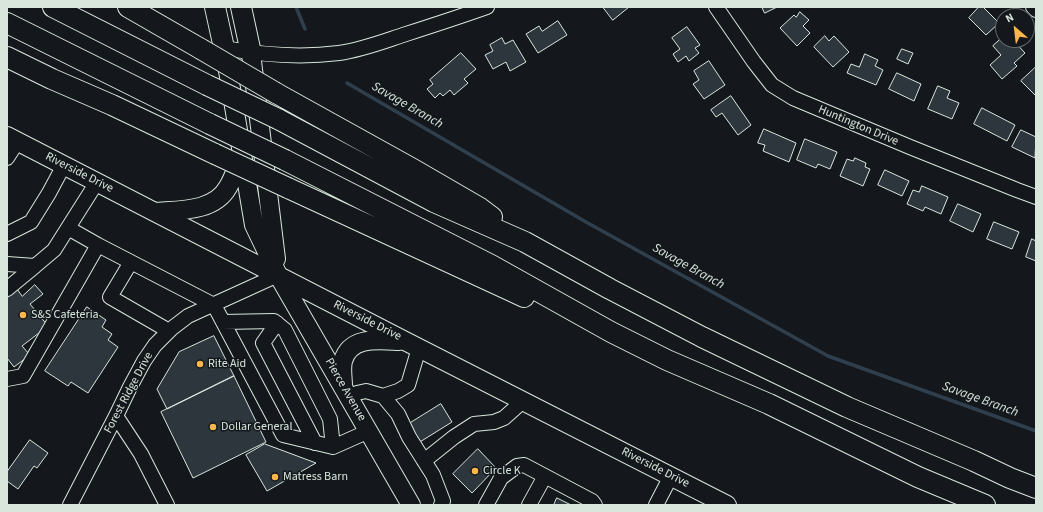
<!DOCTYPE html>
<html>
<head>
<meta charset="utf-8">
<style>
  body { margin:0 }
  #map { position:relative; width:1043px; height:512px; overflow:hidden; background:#14181c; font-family:"Source Sans 3",sans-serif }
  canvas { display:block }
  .frame { position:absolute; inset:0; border:8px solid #d8e6dc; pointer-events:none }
  .north { position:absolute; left:995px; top:8px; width:40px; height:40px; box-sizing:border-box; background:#14181c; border:1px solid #626a69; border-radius:50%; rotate:332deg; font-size:11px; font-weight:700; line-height:16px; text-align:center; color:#d8e6dc }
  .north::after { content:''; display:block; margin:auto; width:14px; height:18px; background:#ffb74d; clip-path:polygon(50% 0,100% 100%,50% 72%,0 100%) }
</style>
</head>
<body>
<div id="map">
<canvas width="1043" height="512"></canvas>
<div class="frame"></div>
<div class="north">N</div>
</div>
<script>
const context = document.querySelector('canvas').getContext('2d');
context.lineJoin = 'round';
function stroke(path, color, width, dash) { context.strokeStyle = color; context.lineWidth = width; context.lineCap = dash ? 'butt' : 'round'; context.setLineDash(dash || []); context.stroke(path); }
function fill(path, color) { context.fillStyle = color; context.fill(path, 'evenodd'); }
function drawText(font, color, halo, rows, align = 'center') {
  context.font = font + ' "Source Sans 3",sans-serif'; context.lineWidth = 3; context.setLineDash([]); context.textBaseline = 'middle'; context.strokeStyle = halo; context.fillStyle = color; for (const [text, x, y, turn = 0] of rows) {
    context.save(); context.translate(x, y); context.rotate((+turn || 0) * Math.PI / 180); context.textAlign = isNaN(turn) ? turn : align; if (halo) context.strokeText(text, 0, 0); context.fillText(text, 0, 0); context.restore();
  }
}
const stream = new Path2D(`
  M 296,7 L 305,29
  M 347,83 L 586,222 L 828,356 L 1036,431`);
const building = new Path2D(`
  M 603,7 L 629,7 L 613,20 Z
  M 762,7 L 777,7 L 765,13 Z
  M 979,7 L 983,7 L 999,23 L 986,35 L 969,18 Z
  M 800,12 L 809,20 L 803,26 L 810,33 L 797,46 L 780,28 L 794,15 L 796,17 Z
  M 558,21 L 567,35 L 538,53 L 526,34 L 539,26 L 542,31 Z
  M 687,27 L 700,45 L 695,48 L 699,53 L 689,61 L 686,56 L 678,62 L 673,54 L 680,49 L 672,38 Z
  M 825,36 L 829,41 L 834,36 L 849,52 L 833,67 L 814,47 Z
  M 1003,37 L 1003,40 L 1013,40 L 1025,53 L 1014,63 L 1017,66 L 1002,79 L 990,65 L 1001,55 L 993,46 Z
  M 502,38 L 505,44 L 513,40 L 526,62 L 510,71 L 506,62 L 493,69 L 485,55 L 493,51 L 490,45 Z
  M 902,49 L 913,53 L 908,64 L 897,59 Z
  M 461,53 L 476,69 L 464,79 L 468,83 L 454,95 L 450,90 L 443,96 L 440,93 L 435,98 L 427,89 L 433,84 L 430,80 Z
  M 865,54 L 878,60 L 875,66 L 883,70 L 876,85 L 847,73 L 851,64 L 859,67 Z
  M 709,61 L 725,85 L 704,99 L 693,84 L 699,80 L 694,71 Z
  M 1035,68 L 1036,69 L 1036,96 L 1021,81 Z
  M 897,73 L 921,84 L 914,101 L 889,89 Z
  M 938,86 L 950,91 L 947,98 L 959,103 L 952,119 L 928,109 Z
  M 731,96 L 751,125 L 738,135 L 722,113 L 716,117 L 711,110 Z
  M 982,108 L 1015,125 L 1007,141 L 974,124 Z
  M 764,129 L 796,143 L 789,162 L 763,151 L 765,145 L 758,143 Z
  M 1021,130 L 1036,137 L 1035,158 L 1012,147 Z
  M 805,139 L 837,152 L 830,169 L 818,164 L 816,168 L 797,160 Z
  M 855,158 L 866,163 L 865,167 L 870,169 L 863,186 L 840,176 L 847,159 L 853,161 Z
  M 885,170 L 909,181 L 902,196 L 878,185 Z
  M 922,186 L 948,197 L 941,214 L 925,207 L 923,211 L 907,204 L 913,190 L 919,192 Z
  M 958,204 L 981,214 L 973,232 L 950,221 Z
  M 994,222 L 1019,232 L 1012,249 L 987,239 Z
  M 1032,239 L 1036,241 L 1036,261 L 1026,257 Z
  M 35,285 L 43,294 L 30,304 L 48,326 L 22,346 L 30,355 L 14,367 L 7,358 L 7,298 L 17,289 L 22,296 Z
  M 87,307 L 106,320 L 102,327 L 112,334 L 108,340 L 118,347 L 88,393 L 71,382 L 68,386 L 45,371 Z
  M 214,336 L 234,376 L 167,409 L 157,389 L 179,352 Z
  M 234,376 L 266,442 L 193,478 L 161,412 Z
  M 441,404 L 452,422 L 415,445 L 404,427 Z
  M 30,440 L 48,453 L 37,468 L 34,466 L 18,489 L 7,481 L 7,472 Z
  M 265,444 L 316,463 L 267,491 L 246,455 Z
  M 478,449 L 496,468 L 472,493 L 453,474 Z
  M 557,498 L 571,505 L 554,505 Z`);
const minor = new Path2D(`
  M 716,7 L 754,62 L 772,85 L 793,98 L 910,147 L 1017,190 L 1036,197
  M 1033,7 L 1036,10
  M 224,48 C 262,55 300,58 339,53 C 361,50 382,42 403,35 C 431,26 459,17 487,7
  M 7,158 L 18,141
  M 7,234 L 31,222 L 49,193 L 64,165
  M 98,245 L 214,305 L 283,435 L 333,447 L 369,431
  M 131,262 L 110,297 L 169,331
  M 7,264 L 35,266 L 54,250 L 97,182
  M 7,289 L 35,266
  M 223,322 L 274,321 L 285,330 L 330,419 L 333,447
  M 277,323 L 263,343 L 315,443
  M 7,379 L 23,376 L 98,245 L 68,228
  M 383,396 L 398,414 L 409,437 L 433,475 L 443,501 L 441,505
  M 350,398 L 357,393 L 366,391 L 383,396 L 398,391 L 408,385 L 419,348
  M 116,416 L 141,454 L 167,505
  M 424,461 L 454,437 L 474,424 L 494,422 L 504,418 L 523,401
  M 70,505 L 116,416 L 130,387 L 144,361 L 155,345 L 171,329 L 188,316 L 278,275
  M 486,505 L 501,478 L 517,466 L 524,465 L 592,501 L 595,505
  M 529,505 L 545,476
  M 656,505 L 671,476`);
const major = new Path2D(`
  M 225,53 L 254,225 L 278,275 L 411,505
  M 251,53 L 276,259
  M 7,136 L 407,342 L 727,505
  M 155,212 C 180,210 214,212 228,187 C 234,177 237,166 242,155
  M 343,386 C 343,378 341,369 343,361 C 350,336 378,340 399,341`);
const highway = new Path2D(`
  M 53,7 L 207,85
  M 128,7 L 201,49
  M 215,7 L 224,48
  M 241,7 L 251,53
  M 7,23 L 210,124
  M 7,57 L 52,79 L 112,105 L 215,154
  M 276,93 L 413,169 L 480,208 L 492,217
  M 278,119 L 434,202 L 525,242 L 610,289 L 702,337 L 847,407 L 974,461 L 1010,478 L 1036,488
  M 285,160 L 493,266 L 611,332 L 667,360 L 769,404 L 918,477 L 985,505
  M 288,188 L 509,290 L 524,297`);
const highwayBridge = new Path2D(`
  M 201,49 L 276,93
  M 207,85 L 278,119
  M 210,124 L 285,160
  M 215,154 L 288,188`);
const markers = [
  [23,315,4,"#ffb74d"],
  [200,364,4,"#ffb74d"],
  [213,427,4,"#ffb74d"],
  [475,471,4,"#ffb74d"],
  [275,477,4,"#ffb74d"]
];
const streetNames = [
  ["Huntington Drive",858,126,23],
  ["Riverside Drive",79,173,27],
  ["Riverside Drive",367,321,27],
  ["Pierce Avenue",345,390,60],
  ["Forest Ridge Drive",129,393,-62],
  ["Riverside Drive",655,468,27]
];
const poiNames = [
  ["S&S Cafeteria",31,315],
  ["Rite Aid",208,364],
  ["Dollar General",221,427],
  ["Circle K",483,471],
  ["Matress Barn",283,477]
];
const waterNames = [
  ["Savage Branch",407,106,30],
  ["Savage Branch",688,267,29],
  ["Savage Branch",980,400,20]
];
stroke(stream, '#2f3f4d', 3.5);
fill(building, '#2c363c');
stroke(building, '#d8e6dc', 1);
stroke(minor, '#d8e6dc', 16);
stroke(major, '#d8e6dc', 20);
stroke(highway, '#d8e6dc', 22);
stroke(minor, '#14181c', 14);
stroke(major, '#14181c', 18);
stroke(highway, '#14181c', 20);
stroke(highwayBridge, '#d8e6dc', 22, []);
stroke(highwayBridge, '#14181c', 20);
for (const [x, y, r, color] of markers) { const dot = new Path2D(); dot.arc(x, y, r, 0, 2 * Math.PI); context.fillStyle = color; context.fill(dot); stroke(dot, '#14181c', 1.5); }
drawText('12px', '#d8e6dc', '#14181c', streetNames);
drawText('12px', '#d8e6dc', '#14181c', poiNames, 'left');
drawText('italic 13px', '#d8e6dc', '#14181c', waterNames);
</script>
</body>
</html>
